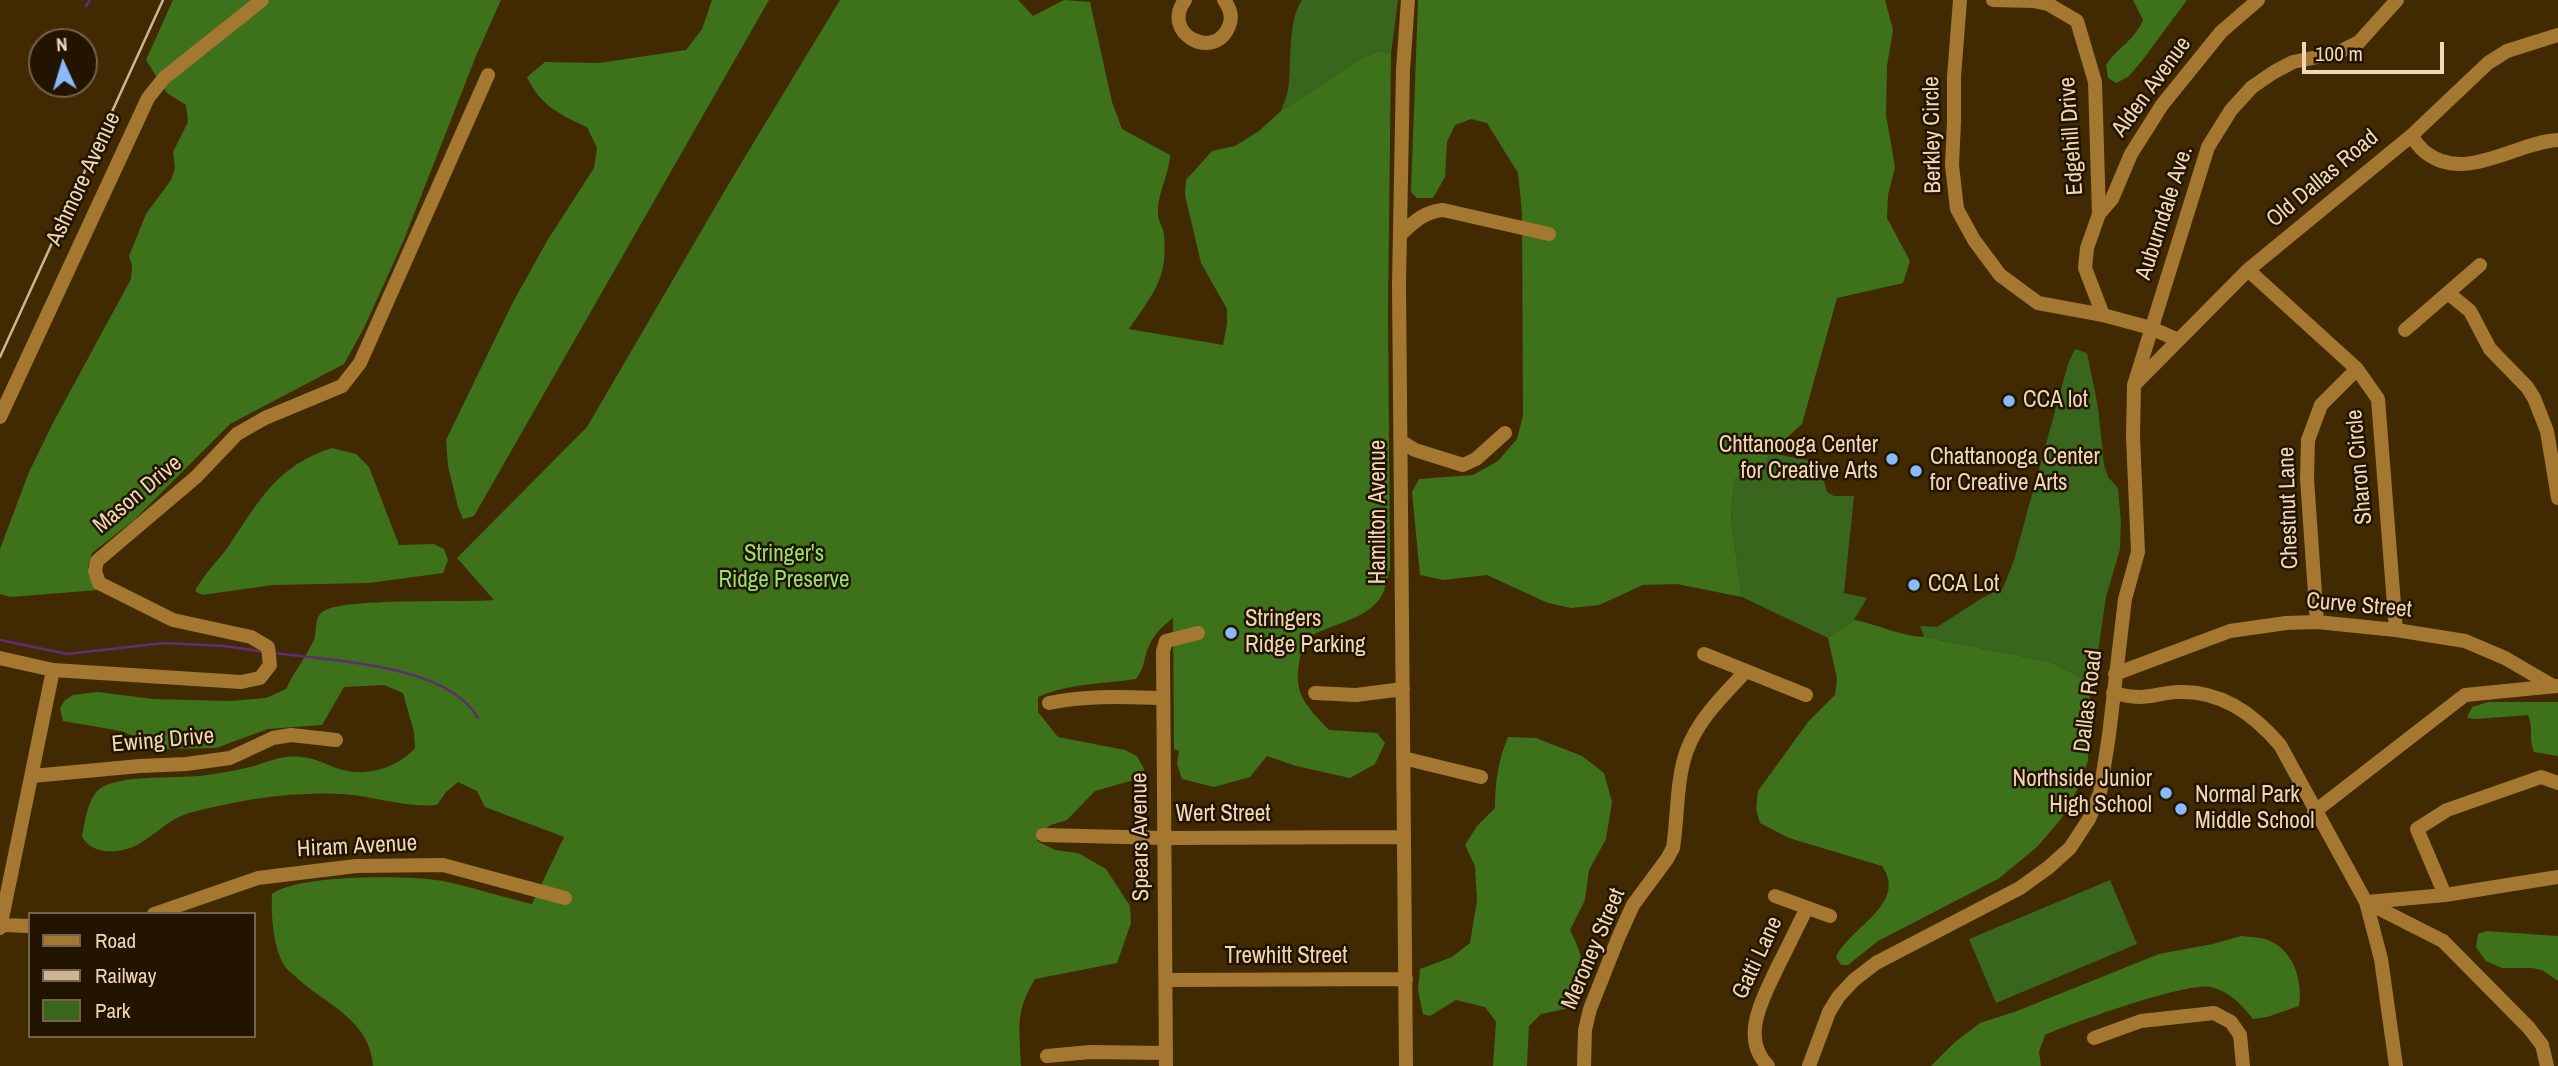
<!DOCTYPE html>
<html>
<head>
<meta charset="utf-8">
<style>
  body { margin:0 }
  #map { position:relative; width:2558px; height:1066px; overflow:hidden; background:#412a02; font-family:"Archivo Narrow",sans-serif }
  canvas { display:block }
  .legend { position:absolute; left:28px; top:912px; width:228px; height:126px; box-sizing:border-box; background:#221401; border:2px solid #746249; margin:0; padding:9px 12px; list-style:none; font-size:21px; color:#f0d8b6 }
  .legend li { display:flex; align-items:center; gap:14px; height:35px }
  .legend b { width:35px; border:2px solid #746249 }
  .north { position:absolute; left:28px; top:28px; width:70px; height:70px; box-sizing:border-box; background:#221401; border:2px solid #746249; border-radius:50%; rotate:356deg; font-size:19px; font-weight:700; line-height:28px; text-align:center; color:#f0d8b6 }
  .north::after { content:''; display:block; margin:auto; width:24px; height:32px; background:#89bafc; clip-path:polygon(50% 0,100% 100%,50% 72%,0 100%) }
  .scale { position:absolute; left:2302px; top:42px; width:142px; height:32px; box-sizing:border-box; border:4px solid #f0d8b6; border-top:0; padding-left:9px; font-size:21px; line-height:24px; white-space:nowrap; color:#f0d8b6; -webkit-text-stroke:5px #221401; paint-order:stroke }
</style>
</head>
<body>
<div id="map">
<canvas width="2558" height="1066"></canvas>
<ul class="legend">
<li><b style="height:9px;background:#a57831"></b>Road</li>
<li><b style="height:9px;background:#cdb592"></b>Railway</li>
<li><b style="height:19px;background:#38661c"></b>Park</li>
</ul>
<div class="north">N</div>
<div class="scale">100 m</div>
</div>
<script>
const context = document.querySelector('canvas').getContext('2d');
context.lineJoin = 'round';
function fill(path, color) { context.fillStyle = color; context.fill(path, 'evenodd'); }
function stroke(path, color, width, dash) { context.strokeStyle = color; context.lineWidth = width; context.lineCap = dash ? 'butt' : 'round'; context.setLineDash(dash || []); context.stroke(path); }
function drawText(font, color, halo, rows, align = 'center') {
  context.font = font + ' "Archivo Narrow",sans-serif'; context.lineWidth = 5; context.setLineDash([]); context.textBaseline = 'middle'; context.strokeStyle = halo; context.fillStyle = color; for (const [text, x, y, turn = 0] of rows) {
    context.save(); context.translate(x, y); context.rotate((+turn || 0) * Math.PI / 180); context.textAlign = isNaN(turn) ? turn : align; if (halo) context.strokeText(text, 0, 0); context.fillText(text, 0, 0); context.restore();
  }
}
const green = new Path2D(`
  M 1302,0 L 1398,0 L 1391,54 L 1380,51 L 1362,58 L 1281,111 C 1283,104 1287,97 1288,90 C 1292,64 1287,22 1302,0 Z
  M 2075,349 L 2087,353 L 2098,407 L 2104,465 L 2108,477 L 2118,488 L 2121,523 L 2120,549 L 2106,597 L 2096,666 L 2090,682 L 2050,662 L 1924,637 L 1920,626 L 1937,627 L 1982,598 L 2003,588 L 2014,560 L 2068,364 Z
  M 1770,453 L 1824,463 L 1821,469 L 1827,492 L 1834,496 L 1854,496 L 1844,593 L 1867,598 L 1854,620 L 1828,638 L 1742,597 L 1731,521 L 1734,480 L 1750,468 L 1763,469 Z
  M 2110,880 L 2137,944 L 1996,1003 L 1969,939 Z`);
const forest = new Path2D(`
  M 173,0 L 501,0 L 476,56 L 403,242 L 364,328 L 344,364 L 230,424 L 134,520 L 92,553 L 88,567 L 99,590 L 10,597 L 0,594 L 0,549 L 29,472 L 54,421 L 131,279 L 132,265 L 129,256 L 146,214 L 171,180 L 175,168 L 173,152 L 188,122 L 186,105 L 167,93 L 146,60 Z
  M 712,0 L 769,0 L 474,516 L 463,519 L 458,507 L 448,466 L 446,440 L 512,304 L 547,241 L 594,168 L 597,148 L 587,127 C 560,115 539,104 527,77 L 545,62 L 599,63 L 686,50 L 702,29 Z
  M 840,0 L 1018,0 L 1033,16 L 1064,0 L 1090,2 L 1112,102 L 1122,129 L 1170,155 C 1169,176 1157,193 1158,214 C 1158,221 1163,227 1164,234 C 1168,280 1153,293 1129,329 L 1223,345 L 1227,324 L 1227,309 L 1201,263 L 1185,195 L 1186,180 L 1212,151 L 1235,146 L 1259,131 L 1281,111 L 1362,58 L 1380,51 L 1391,54 L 1388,311 L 1390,569 C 1387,579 1385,593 1378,601 C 1362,621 1326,625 1304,640 C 1292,688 1296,696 1329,730 L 1377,733 L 1385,743 L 1375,764 L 1350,778 L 1296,766 L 1267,756 L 1250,777 L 1214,787 L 1182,779 L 1177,764 L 1179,751 L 1174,749 L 1173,618 C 1163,626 1154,634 1149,646 C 1143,659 1146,665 1136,679 C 1102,684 1070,683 1038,697 L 1038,712 L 1058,737 L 1125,750 L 1137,756 L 1144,769 L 1141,778 L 1095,791 L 1067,820 L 1051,825 L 1040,832 L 1037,841 L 1055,850 L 1078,853 L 1106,869 L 1130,906 L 1131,923 L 1117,963 L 1035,979 C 1014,1014 1020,1028 1021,1066 L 373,1066 C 370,1021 329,1006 298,979 C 295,975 289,972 286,968 C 273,949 271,916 272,894 C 298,874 409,875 443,881 C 472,887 502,897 532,904 L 564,837 L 485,807 L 477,791 L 458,782 L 446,792 L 437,805 C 406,808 374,796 342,794 C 290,791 238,800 189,813 C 169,819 156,834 139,844 C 122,854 91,856 82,836 C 85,822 88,796 101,788 C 122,774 180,779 207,775 C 222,773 239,770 254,766 C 271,761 283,755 301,757 C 318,758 331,768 347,771 C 370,776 400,766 415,748 L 414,732 L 403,693 L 384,685 L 344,687 L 322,725 L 268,729 L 216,748 L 165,749 L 121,731 L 63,721 L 60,709 L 64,701 L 73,695 L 98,692 L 153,699 L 230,701 L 266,698 L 286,689 C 294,672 305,658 313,642 C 318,633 313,620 322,612 C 341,597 461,603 494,600 L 457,558 L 587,427 L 731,180 Z
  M 1418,0 L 1885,0 L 1893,30 L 1887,66 L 1886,115 L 1895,167 L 1888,195 L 1887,218 L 1910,261 L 1903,283 L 1837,298 L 1802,424 L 1770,453 L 1763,470 L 1750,468 L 1734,480 L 1731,521 L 1742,597 L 1677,584 L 1643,585 L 1599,605 L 1571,608 L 1548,603 L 1487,575 L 1443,580 L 1420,575 L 1412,492 L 1419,479 L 1473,475 L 1498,461 L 1517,439 L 1523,416 L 1522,213 L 1518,173 L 1487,123 L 1471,119 L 1455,125 L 1447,142 L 1445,177 L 1433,198 L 1417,198 L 1411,192 Z
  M 2133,0 L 2187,0 L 2141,62 L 2128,77 L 2116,83 L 2108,78 L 2106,65 C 2117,48 2135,40 2143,20 Z
  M 332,448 L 356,454 L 369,467 L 399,545 L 434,544 L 444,549 L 448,560 L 443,573 L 369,583 L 273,585 L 202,595 L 195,591 C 204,574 217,562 228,547 C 259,501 276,466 332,448 Z
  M 1854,620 C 1877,624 1900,636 1924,637 L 2050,662 L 2090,682 L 2088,761 L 2078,788 L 2061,819 L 2037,847 L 1998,879 L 1878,941 L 1848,965 L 1841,965 L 1836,957 C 1851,926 1908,904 1882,866 L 1789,838 L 1760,823 L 1756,809 L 1758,791 L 1808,722 L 1835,695 L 1837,679 L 1828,638 Z
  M 2488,702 L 2558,702 L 2558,756 L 2534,752 C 2528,737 2534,729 2528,715 L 2476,719 L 2467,718 L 2472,707 Z
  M 1508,737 L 1536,738 L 1582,756 L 1604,773 L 1612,802 L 1606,839 L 1589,870 L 1585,900 L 1570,930 C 1588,966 1584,973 1570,1008 L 1541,1014 L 1529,1026 L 1527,1066 L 1493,1066 L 1496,1022 L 1485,1007 L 1456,1000 L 1430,1016 L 1423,1014 L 1418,990 L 1420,969 L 1452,957 L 1470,943 L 1477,900 L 1475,866 L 1465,845 L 1477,826 L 1495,808 C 1495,782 1498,761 1508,737 Z
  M 2486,931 L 2558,936 L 2558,981 L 2542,970 L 2532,968 L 2502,968 L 2486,961 L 2476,947 L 2478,934 Z
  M 2241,936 C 2249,937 2260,937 2268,940 C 2294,950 2303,982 2299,1006 L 2267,1017 L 2253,1019 C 2241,1004 2230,992 2211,987 C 2186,982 2072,1023 2045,1035 L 2039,1052 L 2041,1066 L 1931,1066 L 1955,1042 L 1980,1023 L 2017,1011 L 2159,954 L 2213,944 Z`);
const stream = new Path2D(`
  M 86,6 L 90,0
  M 0,640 L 67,654 L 164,643 L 224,646 L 265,652
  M 275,653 C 331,661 448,664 478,718`);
const minor = new Path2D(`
  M 1185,0 C 1160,34 1215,62 1229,26 C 1233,17 1230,8 1224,0
  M 1960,0 L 1954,77 L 1954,122 L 1952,165 L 1957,209 L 1974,240 L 2000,275 L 2038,303 L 2103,315 L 2151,328 L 2178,340
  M 1993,0 L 2033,1 L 2048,4 L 2077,21 L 2095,82 L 2099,214 L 2087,248 L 2085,268 L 2103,315
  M 2411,136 C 2415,141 2420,148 2425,152 C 2465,184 2516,142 2558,140
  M 2099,214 L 2112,199 L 2131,154 L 2162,105 L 2221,32 L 2258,0
  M 1402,233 C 1415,221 1424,212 1443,210 L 1549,234
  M 2248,270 L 2357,369 L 2378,399 L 2396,630
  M 2448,293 L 2470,311 L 2490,349 L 2527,387 L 2534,398 L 2547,431 L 2558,498
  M 2405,330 L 2480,265
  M 2135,384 L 2248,270 L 2411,136 L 2488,63 L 2507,51 L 2558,35
  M 0,417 L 148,98 L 164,78 L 262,0
  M 1402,442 L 1415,450 L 1463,465 L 1476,459 L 1505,433
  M 2317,622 L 2307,479 L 2308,440 L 2321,405 L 2357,369
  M 1704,654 L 1806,695
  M 0,658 L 53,670 L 241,682 L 260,678 L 270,665 L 268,647 L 251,637 L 173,620 L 99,583 L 95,571 L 97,561 L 196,477 L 237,434 L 265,418 L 342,386 L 360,363 L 488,75
  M 2115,674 L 2230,631 L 2286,623 L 2317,622 L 2396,630 L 2465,641 L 2505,658 L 2553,686
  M 1315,693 L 1356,695 L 1403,689
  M 2113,693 C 2122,695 2131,697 2140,697 C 2153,697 2166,692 2178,692 C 2221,690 2254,714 2280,745 L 2366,902 L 2381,959 L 2396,1066
  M 1049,703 C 1087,695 1124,697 1163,698
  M 1403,758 L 1481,777
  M 32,776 L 140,766 L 186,764 L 230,758 L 273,738 L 291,735 L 336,740
  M 2314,812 L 2465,695 L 2556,686
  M 1043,835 L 1163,838 L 1403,837
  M 2445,895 L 2417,829 L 2447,810 L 2541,777 L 2558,783
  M 1775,896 L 1830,916
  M 2366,902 L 2443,941 L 2529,1028 L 2542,1045 L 2547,1066
  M 2367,902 L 2445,895 L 2558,877
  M 154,914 L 258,878 L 356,866 L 443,865 L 565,898
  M 1,925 L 30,926
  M 0,928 L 53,670
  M 1166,980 L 1406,979
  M 2094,1038 L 2141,1021 L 2214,1013 L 2231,1022 L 2240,1035 L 2243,1066
  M 1047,1056 L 1090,1052 L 1166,1053
  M 1166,1066 L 1163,651 L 1166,641 L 1198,633
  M 1406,1066 L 1399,285 L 1403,70 L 1408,0
  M 1584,1066 L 1585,1030 L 1590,1009 L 1619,936 L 1633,905 L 1667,859 L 1673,848 C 1678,816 1676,780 1687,750 C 1699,718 1724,695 1746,671
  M 1768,1066 C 1739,1037 1764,997 1778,966 C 1788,947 1797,927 1807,908
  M 1809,1066 L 1829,1012 L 1839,996 L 1854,980 L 1876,963 L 2020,888 L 2049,867 L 2070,848 L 2089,819 L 2100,793 L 2109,735 L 2125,599 L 2138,552 L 2133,437 L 2134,385 L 2208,147 L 2231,110 L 2252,87 L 2274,72 L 2293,62 L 2337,53 L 2359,42 L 2397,0`);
const rail = new Path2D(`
  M 0,357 L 163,0`);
const markers = [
  [2009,401,7,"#89bafc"],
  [1892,459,7,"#89bafc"],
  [1916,471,7,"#89bafc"],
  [1914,585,7,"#89bafc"],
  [1231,633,7,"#89bafc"],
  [2166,793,7,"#89bafc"],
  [2181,809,7,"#89bafc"]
];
const streetNames = [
  ["Alden Avenue",2152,87,-54],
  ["Berkley Circle",1933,135,-91],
  ["Edgehill Drive",2072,136,-94],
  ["Ashmore Avenue",84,179,-65],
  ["Old Dallas Road",2323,179,-40],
  ["Auburndale Ave.",2165,213,-72],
  ["Sharon Circle",2360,467,-95],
  ["Mason Drive",138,495,-40],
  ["Chestnut Lane",2289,508,-92],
  ["Hamilton Avenue",1379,512,-90],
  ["Curve Street",2359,606,5],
  ["Dallas Road",2089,701,-83],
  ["Ewing Drive",163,741,-5],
  ["Wert Street",1223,815],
  ["Spears Avenue",1141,837,-91],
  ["Hiram Avenue",357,847,-3],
  ["Meroney Street",1594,949,-67],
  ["Trewhitt Street",1286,957],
  ["Gatti Lane",1758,958,-65]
];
const poiNames = [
  ["CCA lot",2023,401],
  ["Chttanooga Center",1878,446,"right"],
  ["for Creative Arts",1878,472,"right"],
  ["Chattanooga Center",1930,458],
  ["for Creative Arts",1930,484],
  ["CCA Lot",1928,585],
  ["Stringers",1245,620],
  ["Ridge Parking",1245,646],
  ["Northside Junior",2152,780,"right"],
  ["High School",2152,806,"right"],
  ["Normal Park",2195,796],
  ["Middle School",2195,822]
];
const parkNames = [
  ["Stringer's",784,555],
  ["Ridge Preserve",784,581]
];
fill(green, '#38661c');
fill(forest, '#3d721a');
stroke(stream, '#622b76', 2.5);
stroke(minor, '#a57831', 14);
stroke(rail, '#cdb592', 2.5);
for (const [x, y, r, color] of markers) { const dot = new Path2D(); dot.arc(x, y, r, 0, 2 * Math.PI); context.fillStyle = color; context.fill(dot); stroke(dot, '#221401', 2.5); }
drawText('23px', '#f0d8b6', '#221401', streetNames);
drawText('23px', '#f0d8b6', '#221401', poiNames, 'left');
drawText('23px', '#97e071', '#221401', parkNames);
</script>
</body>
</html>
